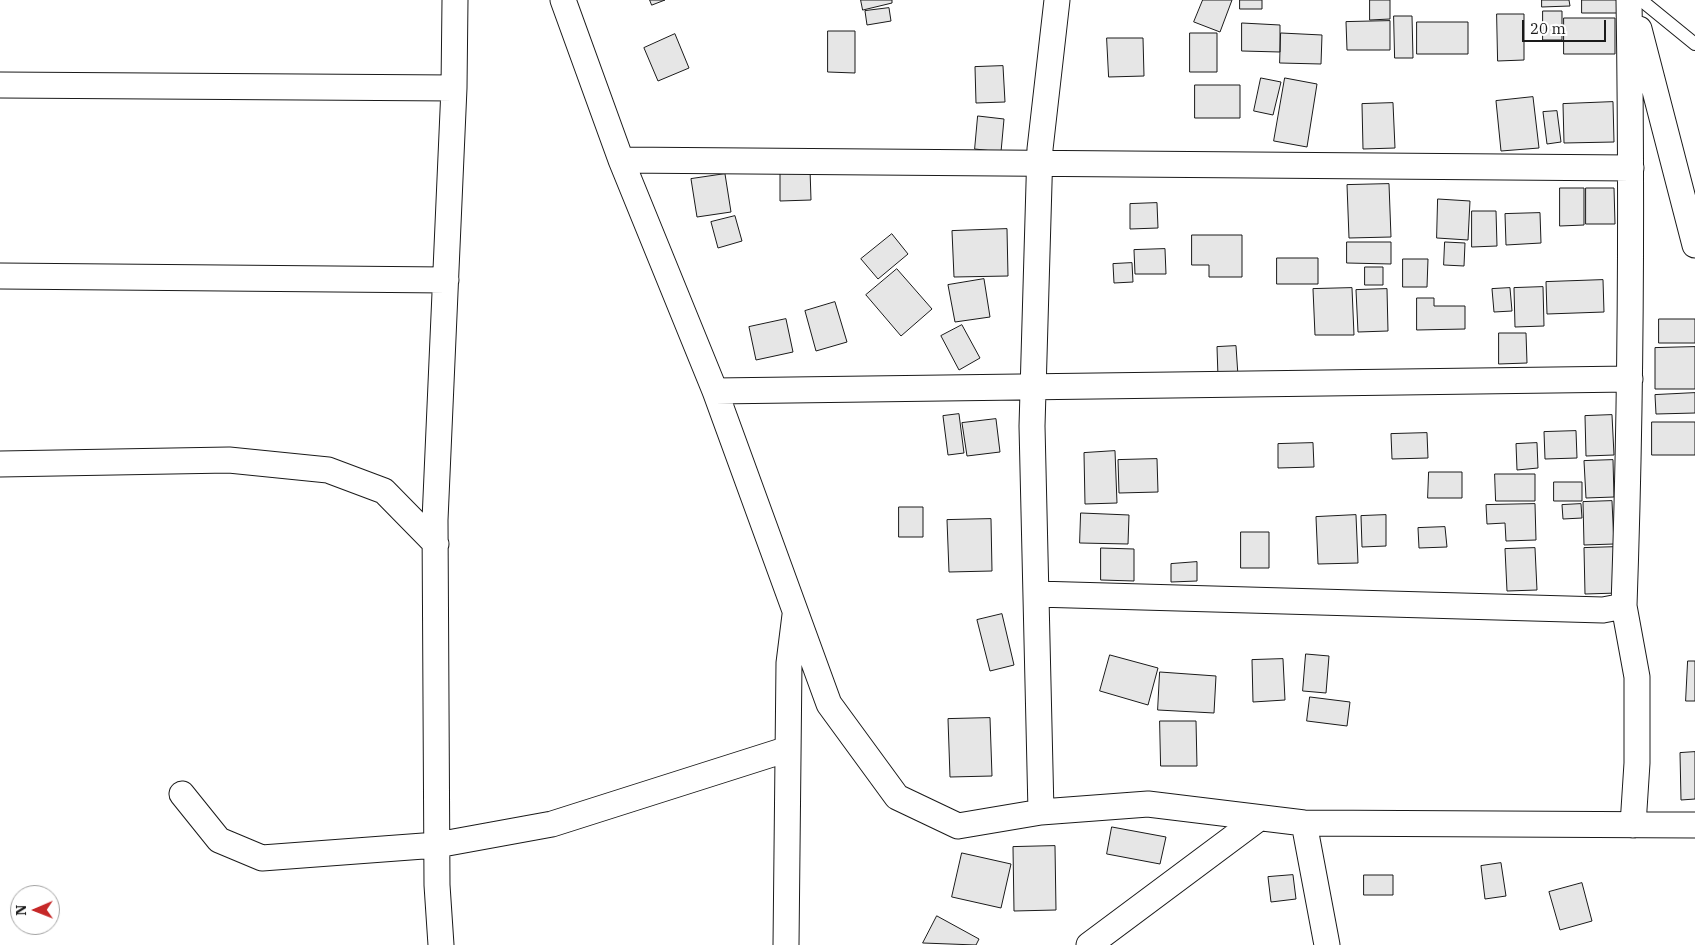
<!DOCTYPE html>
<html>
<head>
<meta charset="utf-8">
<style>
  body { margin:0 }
  #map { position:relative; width:1695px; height:945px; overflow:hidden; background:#fff; font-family:"IBM Plex Serif",serif }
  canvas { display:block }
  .north { position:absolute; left:10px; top:885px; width:50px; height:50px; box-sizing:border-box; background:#fff; border:1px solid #a3a3a3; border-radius:50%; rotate:269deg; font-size:14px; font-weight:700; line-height:20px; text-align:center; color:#1a1a1a }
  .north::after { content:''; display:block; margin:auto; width:18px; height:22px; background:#c62828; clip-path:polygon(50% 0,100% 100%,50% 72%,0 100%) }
  .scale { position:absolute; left:1522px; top:20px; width:84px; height:22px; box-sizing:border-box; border:2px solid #1a1a1a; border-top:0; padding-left:6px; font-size:15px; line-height:18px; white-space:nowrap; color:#1a1a1a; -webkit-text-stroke:4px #fff; paint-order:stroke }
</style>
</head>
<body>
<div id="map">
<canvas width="1695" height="945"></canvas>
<div class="north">N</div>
<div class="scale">20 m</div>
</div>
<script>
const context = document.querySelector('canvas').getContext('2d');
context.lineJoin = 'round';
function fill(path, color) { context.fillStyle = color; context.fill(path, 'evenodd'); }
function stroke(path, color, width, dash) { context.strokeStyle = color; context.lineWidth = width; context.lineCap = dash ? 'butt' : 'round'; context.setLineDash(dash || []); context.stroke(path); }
const building = new Path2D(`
  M 650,0 L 665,0 L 652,5 Z
  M 861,0 L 892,0 L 892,3 L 863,10 Z
  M 1203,0 L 1232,0 L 1220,32 L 1194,22 Z
  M 1240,0 L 1262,0 L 1262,9 L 1240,9 Z
  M 1370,0 L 1390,0 L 1390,19 L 1370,20 Z
  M 1542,0 L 1569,0 L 1570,6 L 1542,7 Z
  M 1582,0 L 1623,0 L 1623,13 L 1582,13 Z
  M 889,8 L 891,21 L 867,25 L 865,11 Z
  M 1543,11 L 1562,11 L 1562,40 L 1543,40 Z
  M 1497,14 L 1524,14 L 1524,60 L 1498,61 Z
  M 1394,16 L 1412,16 L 1413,58 L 1395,58 Z
  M 1564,18 L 1615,18 L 1615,54 L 1564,54 Z
  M 1390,21 L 1390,50 L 1347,50 L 1346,22 Z
  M 1417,22 L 1468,22 L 1468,54 L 1417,54 Z
  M 1242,23 L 1280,25 L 1280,52 L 1242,51 Z
  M 828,31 L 855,31 L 855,73 L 828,72 Z
  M 1190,33 L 1217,33 L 1217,72 L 1190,72 Z
  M 1281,33 L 1322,35 L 1321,64 L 1280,63 Z
  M 675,34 L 689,68 L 658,81 L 644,48 Z
  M 1107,38 L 1143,38 L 1144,76 L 1109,77 Z
  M 1003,66 L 1005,102 L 976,103 L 975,67 Z
  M 1261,78 L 1281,82 L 1273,115 L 1254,111 Z
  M 1285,78 L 1317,84 L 1307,147 L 1274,141 Z
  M 1195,85 L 1240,85 L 1240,118 L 1195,118 Z
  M 1533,97 L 1539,148 L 1501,151 L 1496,101 Z
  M 1613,102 L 1614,142 L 1564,143 L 1563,104 Z
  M 1393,103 L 1395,148 L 1363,149 L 1362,104 Z
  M 1557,111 L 1561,142 L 1547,144 L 1543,112 Z
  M 978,116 L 1004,119 L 1001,152 L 975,149 Z
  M 810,169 L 811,200 L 780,201 L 780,170 Z
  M 725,174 L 731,212 L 697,217 L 691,179 Z
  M 1389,184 L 1391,237 L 1349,238 L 1347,185 Z
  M 1560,188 L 1584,188 L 1584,225 L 1560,226 Z
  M 1586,188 L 1614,188 L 1615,224 L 1586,224 Z
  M 1438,199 L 1470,201 L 1468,240 L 1437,238 Z
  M 1157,203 L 1158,228 L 1130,229 L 1130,204 Z
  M 1472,211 L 1496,211 L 1497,246 L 1472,247 Z
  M 1540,213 L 1541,243 L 1506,245 L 1505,214 Z
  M 735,216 L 742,241 L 718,248 L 711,222 Z
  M 1007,229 L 1008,276 L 954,277 L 952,231 Z
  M 892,234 L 908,254 L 878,279 L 861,259 Z
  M 1192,235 L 1242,235 L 1242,277 L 1209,277 L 1209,265 L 1192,265 Z
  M 1347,242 L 1391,242 L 1391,264 L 1347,263 Z
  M 1445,242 L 1465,243 L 1464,266 L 1444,265 Z
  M 1165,249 L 1166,274 L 1135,274 L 1134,250 Z
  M 1277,258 L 1318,258 L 1318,284 L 1277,284 Z
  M 1403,259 L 1428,259 L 1427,287 L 1403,287 Z
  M 1132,263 L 1133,282 L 1114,283 L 1113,264 Z
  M 1365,267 L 1383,267 L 1383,285 L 1365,285 Z
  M 897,269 L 932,309 L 901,336 L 866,295 Z
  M 984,279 L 990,317 L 955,322 L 948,285 Z
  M 1603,280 L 1604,312 L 1547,314 L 1546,282 Z
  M 1543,287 L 1544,326 L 1515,327 L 1514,288 Z
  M 1352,288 L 1354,335 L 1315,335 L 1313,289 Z
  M 1510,288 L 1512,311 L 1494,312 L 1492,289 Z
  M 1387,289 L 1388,331 L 1358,332 L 1356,290 Z
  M 1417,298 L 1434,298 L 1434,306 L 1465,306 L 1465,329 L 1417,330 Z
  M 835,302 L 847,342 L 816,351 L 805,311 Z
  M 786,319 L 793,352 L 756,360 L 749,327 Z
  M 1659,319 L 1695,319 L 1695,343 L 1659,343 Z
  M 962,325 L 980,358 L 959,370 L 941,336 Z
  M 1499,333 L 1526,333 L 1527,363 L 1499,364 Z
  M 1236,346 L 1238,376 L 1218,377 L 1217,347 Z
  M 1695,347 L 1695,389 L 1655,389 L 1655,348 Z
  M 1695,393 L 1695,413 L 1656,414 L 1655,395 Z
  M 959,414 L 964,453 L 948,455 L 943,416 Z
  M 1612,415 L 1614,455 L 1586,456 L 1585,416 Z
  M 996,419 L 1000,452 L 967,456 L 962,423 Z
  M 1652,422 L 1695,422 L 1695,455 L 1652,455 Z
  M 1576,431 L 1577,458 L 1545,459 L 1544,432 Z
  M 1427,433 L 1428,458 L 1392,459 L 1391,434 Z
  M 1313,443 L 1314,467 L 1278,468 L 1278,444 Z
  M 1537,443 L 1538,468 L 1517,470 L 1516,444 Z
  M 1115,451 L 1117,503 L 1085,504 L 1084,453 Z
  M 1157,459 L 1158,492 L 1119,493 L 1118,460 Z
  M 1613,460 L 1614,497 L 1586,498 L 1584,461 Z
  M 1429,472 L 1462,472 L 1462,498 L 1428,498 Z
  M 1495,474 L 1535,474 L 1535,501 L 1496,501 Z
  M 1554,482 L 1582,482 L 1582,501 L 1554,501 Z
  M 1612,501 L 1614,544 L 1584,545 L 1583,502 Z
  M 1535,504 L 1536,540 L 1506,541 L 1505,523 L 1487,524 L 1486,505 Z
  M 1581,504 L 1582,518 L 1563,519 L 1562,505 Z
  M 899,507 L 923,507 L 923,537 L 899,537 Z
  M 1081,513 L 1129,515 L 1128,544 L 1080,543 Z
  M 1356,515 L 1358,563 L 1318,564 L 1316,517 Z
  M 1386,515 L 1386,546 L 1362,547 L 1361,516 Z
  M 991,519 L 992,571 L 949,572 L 947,520 Z
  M 1445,527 L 1447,547 L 1419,548 L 1418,528 Z
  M 1241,532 L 1269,532 L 1269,568 L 1241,568 Z
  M 1617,547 L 1618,593 L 1585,594 L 1584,548 Z
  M 1101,548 L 1134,549 L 1134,581 L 1101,580 Z
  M 1535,548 L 1537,590 L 1507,591 L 1505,549 Z
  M 1197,562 L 1197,581 L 1171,582 L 1171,564 Z
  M 1002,614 L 1014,665 L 990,671 L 977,620 Z
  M 1306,654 L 1329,656 L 1326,693 L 1303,691 Z
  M 1110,655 L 1158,668 L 1148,705 L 1100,691 Z
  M 1283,659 L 1285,700 L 1253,702 L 1252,660 Z
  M 1688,661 L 1695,661 L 1695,701 L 1686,701 Z
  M 1160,672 L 1216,676 L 1214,713 L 1158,710 Z
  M 1310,697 L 1350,702 L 1347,726 L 1307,721 Z
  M 990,718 L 992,776 L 950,777 L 948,719 Z
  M 1160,721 L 1196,721 L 1197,766 L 1161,766 Z
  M 1695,752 L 1695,799 L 1681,800 L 1680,753 Z
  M 1112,827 L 1166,837 L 1160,864 L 1107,854 Z
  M 1055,846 L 1056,910 L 1014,911 L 1013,847 Z
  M 962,853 L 1011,864 L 1001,908 L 952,897 Z
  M 1501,863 L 1506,896 L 1485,899 L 1481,866 Z
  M 1293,875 L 1296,899 L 1271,902 L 1268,877 Z
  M 1364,875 L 1393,875 L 1393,895 L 1364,895 Z
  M 1582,883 L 1592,921 L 1560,930 L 1549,892 Z
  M 937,916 L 979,939 L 976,945 L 923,943 Z`);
const lane = new Path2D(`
  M 1641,0 L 1695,44`);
const street = new Path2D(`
  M 563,0 L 621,160 L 715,391 L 829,704 L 897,797 L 958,826 L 1041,812 L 1148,804 L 1304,823 L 1695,825
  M 1639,29 L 1695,245
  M 0,85 L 454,88
  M 621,160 L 1631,168
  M 0,276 L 446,280
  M 715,391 L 1630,379
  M 0,464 L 229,460 L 328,470 L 384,491 L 436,544
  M 1036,594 L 1603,610 L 1624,606 C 1631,404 1632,202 1629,0
  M 1624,606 L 1637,677 L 1637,763 L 1633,825
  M 182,794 L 219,840 L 262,858 L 437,845 L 552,824 L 788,749
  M 1041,812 L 1032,426 L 1040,149 L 1057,0
  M 1304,823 L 1327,945
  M 441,945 L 437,885 L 435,520 L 454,88 L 455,0
  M 786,945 L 789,663 L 795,615
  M 1089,945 L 1258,819`);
fill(building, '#e6e6e6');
stroke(building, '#1a1a1a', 1);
stroke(lane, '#1a1a1a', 14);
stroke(street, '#1a1a1a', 27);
stroke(lane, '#fff', 12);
stroke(street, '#fff', 25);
</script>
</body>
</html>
